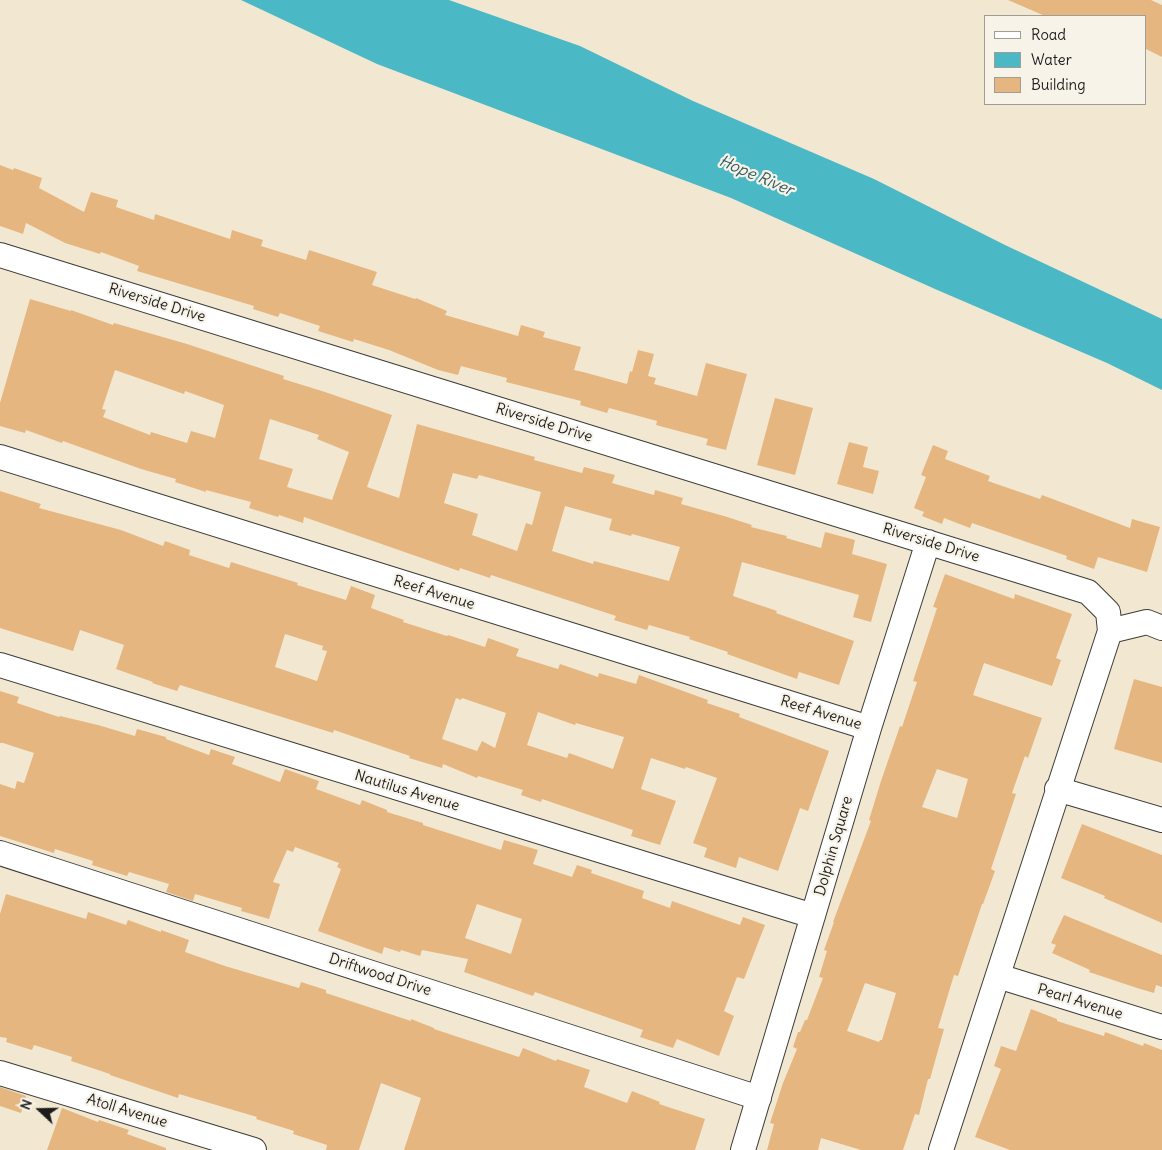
<!DOCTYPE html>
<html>
<head>
<meta charset="utf-8">
<style>
  body { margin:0 }
  #map { position:relative; width:1162px; height:1150px; overflow:hidden; background:#f2e8d1; font-family:Delius,sans-serif }
  canvas { display:block }
  .legend { position:absolute; left:984px; top:15px; width:162px; height:90px; box-sizing:border-box; background:#f7f3e8; border:1px solid #9f9d96; margin:0; padding:6px 9px; list-style:none; font-size:15px; color:#1c1c1c }
  .legend li { display:flex; align-items:center; gap:10px; height:25px }
  .legend b { width:25px; border:1px solid #9f9d96 }
  .north { position:absolute; left:15px; top:1085px; width:50px; height:50px; -webkit-text-stroke:4px #f7f3e8; paint-order:stroke; rotate:291deg; font-size:14px; font-weight:700; line-height:20px; text-align:center; color:#1c1c1c }
  .north::after { content:''; display:block; margin:auto; width:18px; height:22px; background:#1c1c1c; clip-path:polygon(50% 0,100% 100%,50% 72%,0 100%) }
</style>
</head>
<body>
<div id="map">
<canvas width="1162" height="1150"></canvas>
<ul class="legend">
<li><b style="height:6px;background:#fff"></b>Road</li>
<li><b style="height:14px;background:#4bb8c6"></b>Water</li>
<li><b style="height:14px;background:#e6b681"></b>Building</li>
</ul>
<div class="north">N</div>
</div>
<script>
const context = document.querySelector('canvas').getContext('2d');
context.lineJoin = 'round';
function fill(path, color) { context.fillStyle = color; context.fill(path, 'evenodd'); }
function stroke(path, color, width, dash) { context.strokeStyle = color; context.lineWidth = width; context.lineCap = dash ? 'butt' : 'round'; context.setLineDash(dash || []); context.stroke(path); }
function drawText(font, color, halo, rows, align = 'center') {
  context.font = font + ' Delius,sans-serif'; context.lineWidth = 4.5; context.setLineDash([]); context.textBaseline = 'middle'; context.strokeStyle = halo; context.fillStyle = color; for (const [text, x, y, turn = 0] of rows) {
    context.save(); context.translate(x, y); context.rotate((+turn || 0) * Math.PI / 180); context.textAlign = isNaN(turn) ? turn : align; if (halo) context.strokeText(text, 0, 0); context.fillText(text, 0, 0); context.restore();
  }
}
const water = new Path2D(`
  M 241,0 L 449,0 L 580,46 L 693,101 L 874,179 L 1005,245 L 1162,319 L 1162,390 L 1107,363 L 935,289 L 731,198 L 377,64 Z`);
const building = new Path2D(`
  M 1008,0 L 1151,0 L 1162,5 L 1162,57 L 1146,49 L 1146,16 L 1045,16 Z
  M 0,165 L 13,170 L 14,168 L 42,178 L 39,188 L 84,212 L 91,192 L 118,200 L 116,207 L 154,220 L 155,214 L 230,239 L 232,230 L 263,240 L 261,246 L 306,260 L 309,250 L 377,272 L 372,285 L 415,299 L 416,298 L 447,311 L 445,315 L 518,336 L 521,325 L 545,332 L 543,337 L 581,347 L 574,370 L 583,372 L 627,384 L 630,371 L 632,372 L 638,350 L 654,354 L 648,376 L 656,378 L 654,384 L 697,396 L 706,363 L 747,374 L 726,450 L 706,445 L 708,439 L 656,425 L 657,421 L 609,408 L 607,413 L 580,405 L 581,401 L 506,382 L 507,378 L 461,366 L 458,375 L 438,370 L 389,350 L 354,339 L 353,342 L 318,331 L 320,326 L 280,313 L 278,317 L 253,309 L 254,306 L 137,271 L 139,266 L 101,252 L 100,254 L 65,243 L 26,223 L 23,234 L 0,226 Z
  M 30,299 L 71,311 L 71,310 L 113,325 L 114,323 L 187,344 L 284,376 L 283,379 L 322,391 L 392,415 L 367,487 L 399,498 L 417,424 L 535,457 L 534,460 L 582,473 L 584,467 L 615,475 L 612,483 L 654,495 L 655,490 L 683,498 L 681,504 L 724,516 L 752,525 L 751,527 L 787,536 L 786,538 L 821,548 L 825,532 L 855,540 L 852,554 L 887,564 L 871,622 L 853,617 L 859,595 L 742,562 L 733,596 L 777,611 L 776,613 L 854,641 L 839,685 L 799,672 L 797,679 L 727,654 L 728,652 L 689,639 L 690,637 L 649,625 L 647,630 L 614,620 L 616,616 L 491,575 L 490,578 L 460,568 L 459,571 L 304,517 L 303,523 L 279,515 L 278,517 L 249,508 L 251,502 L 206,490 L 206,492 L 175,482 L 176,479 L 141,469 L 63,441 L 62,443 L 26,430 L 25,433 L 0,426 L 0,403 ZM 115,370 L 184,394 L 185,391 L 224,405 L 215,438 L 191,431 L 187,443 L 151,432 L 150,435 L 103,417 L 106,410 L 102,409 ZM 270,419 L 319,435 L 317,439 L 349,452 L 332,500 L 287,487 L 293,469 L 259,459 ZM 453,473 L 477,479 L 479,475 L 490,478 L 541,492 L 532,525 L 526,523 L 517,551 L 472,535 L 478,514 L 444,503 ZM 565,506 L 612,519 L 609,530 L 631,536 L 632,534 L 680,547 L 669,581 L 594,561 L 593,564 L 552,551 Z
  M 775,398 L 813,408 L 795,475 L 757,465 Z
  M 849,442 L 868,447 L 863,467 L 879,471 L 873,494 L 837,484 Z
  M 933,445 L 948,451 L 945,459 L 990,476 L 988,481 L 1040,499 L 1042,495 L 1130,528 L 1132,519 L 1160,527 L 1147,572 L 1098,557 L 1094,569 L 1066,559 L 1067,556 L 972,523 L 970,528 L 944,518 L 942,524 L 922,516 L 924,512 L 914,508 L 926,477 L 921,475 Z
  M 0,491 L 41,504 L 39,508 L 121,530 L 163,546 L 165,541 L 190,550 L 189,555 L 229,568 L 231,562 L 298,583 L 297,585 L 346,600 L 351,586 L 375,595 L 371,608 L 404,620 L 403,622 L 447,636 L 448,635 L 485,647 L 488,638 L 519,649 L 516,656 L 558,669 L 560,664 L 598,677 L 599,673 L 636,684 L 639,675 L 708,700 L 707,703 L 740,714 L 739,717 L 829,751 L 808,811 L 800,808 L 778,871 L 739,857 L 736,868 L 704,857 L 707,848 L 693,843 L 717,778 L 686,767 L 685,769 L 651,758 L 641,789 L 676,801 L 660,845 L 631,836 L 633,830 L 542,799 L 541,802 L 521,795 L 523,790 L 478,776 L 477,778 L 443,764 L 442,768 L 409,758 L 410,756 L 334,730 L 333,733 L 180,685 L 177,691 L 152,683 L 153,682 L 116,669 L 124,645 L 80,630 L 73,651 L 0,628 ZM 285,634 L 323,646 L 322,650 L 327,651 L 317,681 L 275,667 ZM 456,698 L 461,700 L 462,698 L 506,713 L 495,748 L 482,741 L 477,751 L 442,739 ZM 538,712 L 575,725 L 576,723 L 624,737 L 613,769 L 569,753 L 567,758 L 527,745 Z
  M 945,574 L 1014,599 L 1015,594 L 1072,614 L 1056,658 L 1061,660 L 1052,686 L 984,663 L 973,695 L 1042,718 L 1028,758 L 1025,756 L 1012,793 L 1016,794 L 991,869 L 995,871 L 983,904 L 982,904 L 958,976 L 954,975 L 938,1028 L 944,1029 L 930,1079 L 928,1079 L 919,1115 L 915,1114 L 903,1150 L 861,1150 L 821,1138 L 818,1150 L 767,1150 L 774,1124 L 770,1123 L 783,1083 L 797,1049 L 793,1047 L 798,1032 L 800,1032 L 805,1020 L 807,1020 L 823,978 L 819,977 L 827,951 L 824,950 L 834,922 L 833,922 L 871,821 L 869,820 L 881,781 L 900,726 L 902,727 L 917,682 L 913,681 L 937,608 L 933,607 ZM 937,769 L 968,779 L 957,818 L 922,807 ZM 865,983 L 896,993 L 882,1040 L 880,1040 L 879,1042 L 847,1031 Z
  M 1134,679 L 1162,687 L 1162,763 L 1114,749 Z
  M 0,691 L 19,697 L 17,703 L 59,717 L 60,716 L 98,725 L 135,736 L 137,729 L 166,737 L 166,739 L 209,755 L 211,749 L 235,757 L 232,764 L 280,782 L 285,769 L 319,781 L 316,789 L 360,805 L 362,800 L 387,810 L 387,812 L 423,823 L 423,825 L 501,850 L 504,840 L 538,850 L 533,864 L 572,877 L 577,865 L 592,870 L 591,873 L 644,891 L 642,898 L 670,908 L 672,901 L 740,925 L 743,917 L 765,925 L 744,979 L 737,977 L 724,1011 L 734,1016 L 719,1056 L 677,1039 L 673,1048 L 640,1037 L 643,1030 L 535,992 L 533,996 L 464,972 L 468,959 L 422,950 L 420,956 L 401,950 L 400,952 L 384,947 L 382,954 L 318,931 L 341,869 L 337,867 L 339,863 L 295,847 L 293,852 L 287,850 L 273,882 L 280,884 L 269,919 L 241,911 L 242,908 L 195,894 L 193,901 L 166,892 L 169,884 L 129,872 L 127,876 L 92,865 L 93,861 L 55,849 L 54,853 L 0,836 L 0,784 L 15,789 L 17,781 L 24,783 L 34,753 L 3,743 L 0,743 ZM 477,904 L 522,919 L 511,954 L 465,938 Z
  M 1082,824 L 1162,855 L 1162,923 L 1104,898 L 1105,896 L 1061,878 Z
  M 6,894 L 86,919 L 88,912 L 126,925 L 128,920 L 161,932 L 161,930 L 189,940 L 185,952 L 225,966 L 299,988 L 301,982 L 326,990 L 326,993 L 411,1021 L 411,1019 L 434,1028 L 434,1029 L 519,1057 L 523,1048 L 556,1061 L 557,1059 L 590,1070 L 584,1087 L 627,1103 L 632,1091 L 660,1102 L 659,1104 L 705,1119 L 695,1150 L 404,1150 L 421,1098 L 381,1083 L 359,1150 L 326,1150 L 327,1145 L 293,1134 L 294,1131 L 256,1119 L 257,1117 L 179,1094 L 178,1098 L 110,1075 L 110,1074 L 71,1061 L 72,1057 L 34,1045 L 32,1050 L 6,1042 L 7,1038 L 0,1037 L 0,914 Z
  M 1064,915 L 1162,955 L 1162,987 L 1156,985 L 1154,993 L 1137,988 L 1089,972 L 1090,970 L 1052,953 L 1056,945 L 1051,943 Z
  M 1031,1009 L 1057,1019 L 1057,1021 L 1104,1036 L 1105,1032 L 1143,1046 L 1144,1043 L 1162,1050 L 1162,1150 L 1010,1150 L 975,1137 L 1001,1069 L 994,1066 L 1001,1046 L 1016,1051 Z
  M 0,1087 L 26,1096 L 21,1113 L 0,1106 Z
  M 62,1108 L 98,1122 L 99,1120 L 129,1130 L 127,1134 L 166,1148 L 166,1150 L 47,1150 Z`);
const minor = new Path2D(`
  M 0,255 L 1088,592 L 1108,612 L 1110,631 L 941,1150
  M 0,457 L 869,728
  M 1110,631 L 1147,622 L 1162,628
  M 0,665 L 813,916
  M 1057,789 L 1162,820
  M 0,853 L 759,1098
  M 998,976 L 1162,1027
  M 0,1073 L 254,1150
  M 743,1150 L 869,728 L 928,542`);
const streetNames = [
  ["Riverside Drive",157,303,17],
  ["Riverside Drive",544,423,17],
  ["Riverside Drive",931,543,17],
  ["Reef Avenue",434,593,17],
  ["Reef Avenue",821,713,17],
  ["Nautilus Avenue",407,791,17],
  ["Dolphin Square",834,846,-74],
  ["Driftwood Drive",380,975,18],
  ["Pearl Avenue",1080,1002,17],
  ["Atoll Avenue",127,1111,17]
];
const waterNames = [
  ["Hope River",756,176,23]
];
fill(water, '#4bb8c6');
fill(building, '#e6b681');
stroke(minor, '#3c3b37', 26);
stroke(minor, '#fff', 24);
drawText('15px', '#1c1c1c', '#f7f3e8', streetNames);
drawText('italic 16px', '#2f5a60', '#f7f3e8', waterNames);
</script>
</body>
</html>
